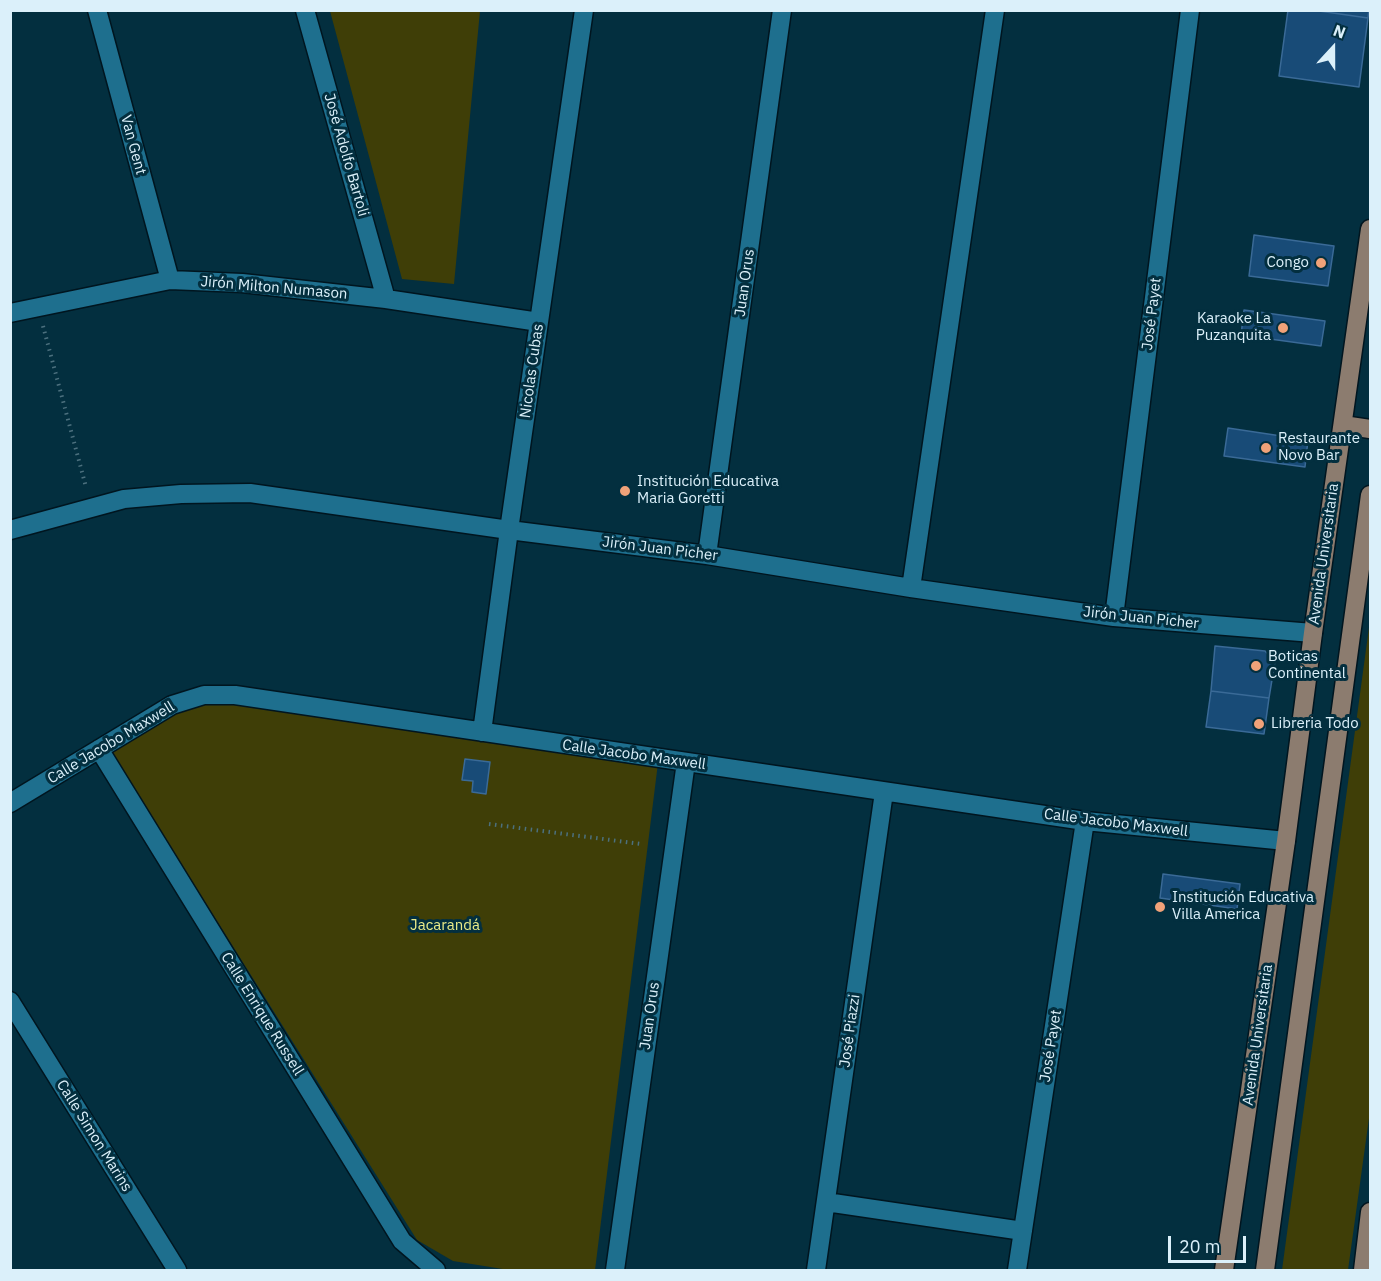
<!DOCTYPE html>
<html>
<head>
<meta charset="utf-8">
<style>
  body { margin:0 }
  #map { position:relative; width:1381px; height:1281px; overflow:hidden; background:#032f3f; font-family:"IBM Plex Sans",sans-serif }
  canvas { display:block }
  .frame { position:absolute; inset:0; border:12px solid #dbf0fa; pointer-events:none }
  .north { position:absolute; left:1303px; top:18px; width:60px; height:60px; -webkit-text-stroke:4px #032f3f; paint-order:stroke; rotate:21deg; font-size:16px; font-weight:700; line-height:24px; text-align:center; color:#dbf0fa }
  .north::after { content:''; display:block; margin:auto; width:21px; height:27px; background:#dbf0fa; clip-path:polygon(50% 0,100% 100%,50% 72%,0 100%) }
  .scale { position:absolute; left:1168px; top:1236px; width:78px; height:27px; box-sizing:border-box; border:3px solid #dbf0fa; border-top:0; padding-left:8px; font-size:18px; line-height:21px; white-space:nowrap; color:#dbf0fa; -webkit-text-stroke:4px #032f3f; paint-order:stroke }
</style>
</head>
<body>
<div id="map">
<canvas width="1381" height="1281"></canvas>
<div class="frame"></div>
<div class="north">N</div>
<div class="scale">20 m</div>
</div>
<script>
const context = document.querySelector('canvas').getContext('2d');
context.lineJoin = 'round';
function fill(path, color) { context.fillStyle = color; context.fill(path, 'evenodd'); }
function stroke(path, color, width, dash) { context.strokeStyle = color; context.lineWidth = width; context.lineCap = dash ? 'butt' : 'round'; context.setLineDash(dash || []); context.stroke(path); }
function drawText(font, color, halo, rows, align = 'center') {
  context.font = font + ' "IBM Plex Sans",sans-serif'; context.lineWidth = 6; context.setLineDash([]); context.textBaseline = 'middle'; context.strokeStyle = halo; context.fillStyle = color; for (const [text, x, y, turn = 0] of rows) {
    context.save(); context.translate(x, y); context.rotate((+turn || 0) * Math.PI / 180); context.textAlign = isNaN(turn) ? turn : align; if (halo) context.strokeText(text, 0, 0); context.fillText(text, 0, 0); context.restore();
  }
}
const green = new Path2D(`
  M 330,11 L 480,11 L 454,284 L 402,279 Z
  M 1370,620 L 1370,1111 L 1348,1270 L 1282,1270 Z
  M 230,704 L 658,763 L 595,1270 L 509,1270 L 453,1261 L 417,1240 L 111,752 L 118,741 L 182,705 Z`);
const building = new Path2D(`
  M 1288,10 L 1312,10 L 1368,18 L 1359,87 L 1279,76 Z
  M 1312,10 L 1369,10 L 1368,18 Z
  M 1254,235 L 1334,246 L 1328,286 L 1249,276 Z
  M 1244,310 L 1325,321 L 1321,346 L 1241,335 Z
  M 1228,428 L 1308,440 L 1305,467 L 1224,456 Z
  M 1215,646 L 1265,651 L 1275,662 L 1269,698 L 1211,691 Z
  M 1211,691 L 1269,698 L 1264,734 L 1206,727 Z
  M 465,759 L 490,762 L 486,794 L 472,792 L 473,781 L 462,780 Z
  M 1163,874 L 1240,884 L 1237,909 L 1160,898 Z`);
const path = new Path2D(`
  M 43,326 L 86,487
  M 489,824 L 641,844`);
const minor = new Path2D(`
  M 97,10 L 170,280
  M 305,10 L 386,299
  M 10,313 L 170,280 L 242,283 L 386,299 L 539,322
  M 10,530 L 124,499 L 181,494 L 250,493 L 509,530 L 707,555 L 911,588 L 1114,617 L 1313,633
  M 707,555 L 782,10
  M 911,588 L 995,10
  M 1114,617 L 1190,10
  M 482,732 L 509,530 L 584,10
  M 99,749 L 402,1241 L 436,1270
  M 10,803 L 172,705 L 204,695 L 235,695 L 1085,821 L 1286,841
  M 10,1001 L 177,1270
  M 826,1202 L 1023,1231
  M 615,1270 L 686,762
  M 816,1270 L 884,792
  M 1017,1270 L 1085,821`);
const major = new Path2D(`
  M 1343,425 L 1370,429
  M 1224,1270 L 1286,841 L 1313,633 L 1370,229
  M 1265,1270 L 1370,495
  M 1363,1270 L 1370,1212`);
const markers = [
  [1321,263,6,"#f0a279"],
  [1283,328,6,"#f0a279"],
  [1266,448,6,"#f0a279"],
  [625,491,6,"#f0a279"],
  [1256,666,6,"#f0a279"],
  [1259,724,6,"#f0a279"],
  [1160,907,6,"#f0a279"]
];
const streetNames = [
  ["Van Gent",133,145,75],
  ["José Adolfo Bartoli",346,155,74],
  ["Juan Orus",745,283,-82],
  ["Jirón Milton Numason",274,288,5],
  ["José Payet",1152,314,-83],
  ["Nicolas Cubas",532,371,-82],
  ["Jirón Juan Picher",660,549,7],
  ["Avenida Universitaria",1324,554,-82],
  ["Jirón Juan Picher",1141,618,6],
  ["Calle Jacobo Maxwell",111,743,-31],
  ["Calle Jacobo Maxwell",634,755,8],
  ["Calle Jacobo Maxwell",1116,823,7],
  ["Calle Enrique Russell",262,1014,58],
  ["Juan Orus",650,1016,-82],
  ["José Piazzi",850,1031,-82],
  ["Avenida Universitaria",1258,1035,-82],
  ["José Payet",1051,1046,-81],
  ["Calle Simon Marins",94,1136,58]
];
const poiNames = [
  ["Congo",1309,263,"right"],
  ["Karaoke La",1271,319,"right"],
  ["Puzanquita",1271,336,"right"],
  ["Restaurante",1278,439],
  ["Novo Bar",1278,456],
  ["Institución Educativa",637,482],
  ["Maria Goretti",637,499],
  ["Boticas",1268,657],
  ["Continental",1268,674],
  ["Libreria Todo",1271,724],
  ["Institución Educativa",1172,898],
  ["Villa America",1172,915]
];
const parkNames = [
  ["Jacarandá",445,926]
];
fill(green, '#3f3e07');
fill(building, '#184b77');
stroke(building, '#3a6a97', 1.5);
stroke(minor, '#00151f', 21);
stroke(major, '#00151f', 21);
stroke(path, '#4c707e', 4, [1.5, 4.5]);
stroke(minor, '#1e6f8e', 18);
stroke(major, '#8c7c6f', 18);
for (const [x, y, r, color] of markers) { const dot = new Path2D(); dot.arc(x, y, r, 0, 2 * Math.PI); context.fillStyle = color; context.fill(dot); stroke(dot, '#032f3f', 2); }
drawText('15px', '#dbf0fa', '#032f3f', streetNames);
drawText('15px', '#dbf0fa', '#032f3f', poiNames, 'left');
drawText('15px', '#ebeb88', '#032f3f', parkNames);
</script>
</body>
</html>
